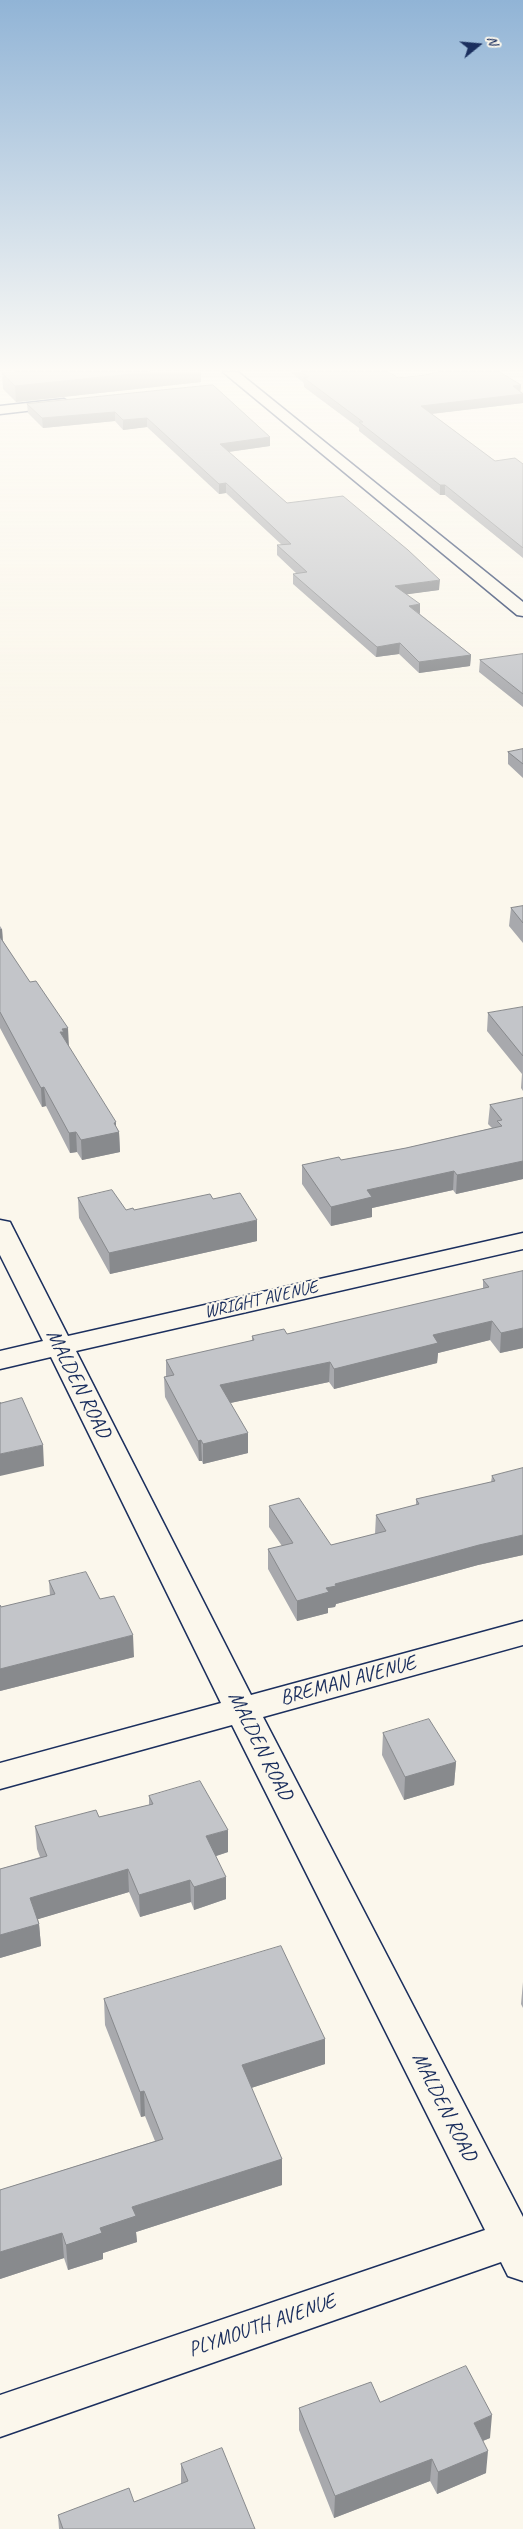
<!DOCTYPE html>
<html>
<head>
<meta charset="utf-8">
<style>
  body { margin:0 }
  #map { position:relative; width:523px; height:2529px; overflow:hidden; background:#fbf7ec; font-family:Caveat,sans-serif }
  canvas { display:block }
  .north { position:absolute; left:453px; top:20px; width:50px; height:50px; -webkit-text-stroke:4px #fbf7ec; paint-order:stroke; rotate:73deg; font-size:14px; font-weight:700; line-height:20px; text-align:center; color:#1b2f5e }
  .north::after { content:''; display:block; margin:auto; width:18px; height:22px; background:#1b2f5e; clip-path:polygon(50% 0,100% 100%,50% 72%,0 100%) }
</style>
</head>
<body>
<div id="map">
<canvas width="523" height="2529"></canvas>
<div class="north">N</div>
</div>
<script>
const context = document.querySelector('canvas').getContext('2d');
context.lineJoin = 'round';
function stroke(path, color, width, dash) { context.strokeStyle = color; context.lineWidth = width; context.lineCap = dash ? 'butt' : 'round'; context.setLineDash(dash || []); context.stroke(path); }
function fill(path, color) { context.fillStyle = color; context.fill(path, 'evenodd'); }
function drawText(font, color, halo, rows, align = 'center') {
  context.font = font + ' Caveat,sans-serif'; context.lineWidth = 4.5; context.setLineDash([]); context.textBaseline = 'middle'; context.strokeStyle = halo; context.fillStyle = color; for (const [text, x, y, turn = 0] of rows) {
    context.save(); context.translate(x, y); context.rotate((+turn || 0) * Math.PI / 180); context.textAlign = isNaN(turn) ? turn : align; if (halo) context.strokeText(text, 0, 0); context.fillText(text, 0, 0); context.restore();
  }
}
const minor = new Path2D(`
  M 223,372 L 238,372 L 523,602 L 523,616 L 517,615 Z
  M 64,399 L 71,403 L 69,406 L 0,414 L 0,406 Z
  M 0,1220 L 10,1222 L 13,1228 L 68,1336 L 523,1233 L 523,1249 L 76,1351 L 251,1695 L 523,1621 L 523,1645 L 263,1717 L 523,2217 L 523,2281 L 508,2276 L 501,2262 L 0,2437 L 0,2395 L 485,2230 L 232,1725 L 0,1789 L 0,1763 L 221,1703 L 51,1357 L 0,1369 L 0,1351 L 43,1341 L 0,1255 Z`);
const wall = new Path2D(`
  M 11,372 L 201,372 L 201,382 L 16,402 L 3,389 L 2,373 Z
  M 290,372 L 389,372 L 398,378 L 521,385 L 520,391 L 523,393 L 523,403 L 432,414 L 495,461 L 523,464 L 523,558 L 445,495 L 440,495 L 359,431 L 359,428 L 304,387 L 304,383 Z
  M 213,385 L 270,437 L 270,446 L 229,452 L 287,503 L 439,590 L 407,594 L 420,614 L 471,655 L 470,666 L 419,673 L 399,654 L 376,657 L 293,584 L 293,574 L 297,574 L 277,555 L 277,545 L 282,545 L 226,493 L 219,494 L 147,427 L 123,430 L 115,421 L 43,428 L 28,413 L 27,404 Z
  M 523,654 L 523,707 L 479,672 L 480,660 Z
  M 523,749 L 523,778 L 508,764 L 508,752 Z
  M 523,906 L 523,943 L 509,926 L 511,908 Z
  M 0,926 L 2,929 L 3,941 L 69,1047 L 119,1132 L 120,1152 L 82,1160 L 77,1152 L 70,1153 L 46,1106 L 42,1107 L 0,1028 Z
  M 523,1007 L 523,1091 L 521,1088 L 522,1074 L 487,1031 L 488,1013 Z
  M 523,1098 L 523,1179 L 456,1194 L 453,1190 L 372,1208 L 372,1217 L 331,1226 L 302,1184 L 302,1165 L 341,1160 L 406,1148 L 492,1128 L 488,1124 L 490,1105 Z
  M 78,1198 L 126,1210 L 134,1210 L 213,1199 L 257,1241 L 110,1274 L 79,1218 Z
  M 523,1271 L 523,1348 L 500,1353 L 490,1340 L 438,1353 L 437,1363 L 334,1389 L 329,1382 L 230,1403 L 248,1453 L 203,1464 L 202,1461 L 199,1461 L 165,1397 L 164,1377 L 166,1377 L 166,1360 L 252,1341 L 252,1336 L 287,1334 L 483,1289 L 483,1280 Z
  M 523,1468 L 523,1555 L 478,1565 L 336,1604 L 335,1607 L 328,1608 L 328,1613 L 297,1621 L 268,1569 L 268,1549 L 282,1546 L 269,1527 L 269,1506 L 331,1545 L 375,1534 L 376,1515 L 416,1505 L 416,1499 L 491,1482 L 492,1476 Z
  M 49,1581 L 100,1599 L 134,1657 L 0,1691 L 0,1605 L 1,1607 L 50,1596 Z
  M 383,1733 L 456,1762 L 454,1785 L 404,1800 L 382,1755 Z
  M 149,1796 L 228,1852 L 216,1856 L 226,1899 L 194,1910 L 191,1902 L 140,1917 L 129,1892 L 38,1919 L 39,1924 L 41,1946 L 0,1958 L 0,1869 L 40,1857 L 37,1849 L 35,1826 L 99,1817 L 149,1805 Z
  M 523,1982 L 523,2008 L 521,2004 Z
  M 104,1999 L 325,2039 L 325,2064 L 251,2088 L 282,2159 L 282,2185 L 136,2232 L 137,2242 L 103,2253 L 103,2259 L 68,2270 L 64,2258 L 0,2279 L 0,2190 L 155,2141 L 145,2116 L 141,2117 L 105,2025 Z
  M 380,2402 L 490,2438 L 483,2441 L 486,2473 L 437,2494 L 430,2481 L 334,2518 L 299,2430 L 299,2408 Z
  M 181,2464 L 255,2529 L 59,2529 L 58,2515 L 134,2502 L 181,2484 Z`);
const shadedWall = new Path2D(`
  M 151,372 L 201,372 L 201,382 L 16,402 L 15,386 Z
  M 521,385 L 520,394 L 523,394 L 523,403 L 421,415 L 421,406 L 513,386 Z
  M 115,412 L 115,421 L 43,428 L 42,418 Z
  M 147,418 L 147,427 L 123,430 L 123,420 Z
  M 270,437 L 270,446 L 220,453 L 220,444 Z
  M 226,483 L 226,493 L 219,494 L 219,484 Z
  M 440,485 L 445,485 L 445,495 L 440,495 Z
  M 440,580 L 439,590 L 395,596 L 395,586 Z
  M 420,604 L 420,614 L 409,606 Z
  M 400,643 L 399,654 L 376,657 L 377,647 Z
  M 471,655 L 470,666 L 419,673 L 419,662 Z
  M 0,929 L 2,929 L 3,947 L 0,948 Z
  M 68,1028 L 69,1047 L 60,1032 L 62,1029 Z
  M 44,1087 L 46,1106 L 42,1107 L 41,1088 Z
  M 116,1122 L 116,1133 L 119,1132 L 120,1152 L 82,1160 L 81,1140 Z
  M 76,1132 L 77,1152 L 70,1153 L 69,1133 Z
  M 523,1161 L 523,1179 L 456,1194 L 457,1175 Z
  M 454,1171 L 453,1190 L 372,1208 L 372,1217 L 331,1226 L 331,1207 L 367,1190 Z
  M 257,1220 L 257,1241 L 110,1274 L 109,1253 Z
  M 492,1321 L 490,1340 L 438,1353 L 437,1363 L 334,1389 L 334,1369 L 433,1335 Z
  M 523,1328 L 523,1348 L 500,1353 L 501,1333 Z
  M 330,1362 L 329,1382 L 221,1405 L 220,1385 Z
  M 248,1433 L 248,1453 L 203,1464 L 203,1444 Z
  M 201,1440 L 202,1461 L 199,1461 L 198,1441 Z
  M 43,1445 L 44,1466 L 0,1476 L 0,1454 Z
  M 523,1535 L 523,1555 L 478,1565 L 336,1604 L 335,1607 L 328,1608 L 328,1613 L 297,1621 L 297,1601 L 335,1584 L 479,1545 Z
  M 133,1635 L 134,1657 L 0,1691 L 0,1669 Z
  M 456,1762 L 454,1785 L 404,1800 L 405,1777 Z
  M 228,1830 L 228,1852 L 207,1859 L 206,1836 Z
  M 128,1869 L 129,1892 L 32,1921 L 30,1898 Z
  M 226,1877 L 226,1899 L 194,1910 L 194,1887 Z
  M 190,1880 L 191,1902 L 140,1917 L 139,1895 Z
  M 39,1924 L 41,1946 L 0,1958 L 0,1935 Z
  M 325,2039 L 325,2064 L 242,2091 L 242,2065 Z
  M 144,2091 L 145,2116 L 141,2117 L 140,2092 Z
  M 282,2159 L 282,2185 L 136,2232 L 137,2242 L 103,2253 L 103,2259 L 68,2270 L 66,2245 L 100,2228 L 132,2207 Z
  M 62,2233 L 64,2258 L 0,2279 L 0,2252 Z
  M 492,2415 L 490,2438 L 472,2445 L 474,2423 Z
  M 488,2451 L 486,2473 L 437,2494 L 438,2472 Z
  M 432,2459 L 430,2481 L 334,2518 L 335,2496 Z`);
const building = new Path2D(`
  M 15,372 L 151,372 L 15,386 L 2,373 Z
  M 301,372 L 389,372 L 398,378 L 425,375 L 438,372 L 500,372 L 521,385 L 513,386 L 523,394 L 421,406 L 495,461 L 515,458 L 523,464 L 523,548 L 445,485 L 440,485 L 359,422 L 363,422 L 304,378 L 308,377 Z
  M 213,385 L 270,437 L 220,444 L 287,503 L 343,496 L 408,550 L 440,580 L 395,586 L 420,604 L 409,606 L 471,655 L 419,662 L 400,643 L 377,647 L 293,574 L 307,572 L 277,545 L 291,544 L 226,483 L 219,484 L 147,418 L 123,420 L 115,412 L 42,418 L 27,404 Z
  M 523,654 L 523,694 L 480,660 Z
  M 523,749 L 523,764 L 508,752 Z
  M 523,906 L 523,923 L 511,908 Z
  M 0,937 L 30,982 L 36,981 L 68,1028 L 62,1029 L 64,1032 L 60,1032 L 116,1122 L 114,1123 L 119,1132 L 81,1140 L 76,1132 L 69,1133 L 44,1087 L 41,1088 L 0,1012 Z
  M 523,1007 L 523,1056 L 488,1013 Z
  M 523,1098 L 523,1161 L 457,1175 L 454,1171 L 367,1190 L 372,1197 L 331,1207 L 302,1165 L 339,1157 L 341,1160 L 406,1148 L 502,1126 L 497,1121 L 502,1120 L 490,1105 Z
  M 112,1190 L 126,1210 L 133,1208 L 134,1210 L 210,1194 L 213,1199 L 240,1193 L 257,1220 L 109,1253 L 78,1198 Z
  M 523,1271 L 523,1328 L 501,1333 L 492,1321 L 433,1335 L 438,1343 L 334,1369 L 330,1362 L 220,1385 L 248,1433 L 203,1444 L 201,1440 L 198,1441 L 164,1377 L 174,1375 L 166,1360 L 254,1340 L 252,1336 L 284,1329 L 287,1334 L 489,1287 L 483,1280 Z
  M 22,1398 L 43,1445 L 0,1454 L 0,1402 L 0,1403 Z
  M 523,1468 L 523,1535 L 479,1545 L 335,1584 L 336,1586 L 326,1588 L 329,1592 L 297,1601 L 268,1549 L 293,1543 L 269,1506 L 299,1498 L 331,1545 L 386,1531 L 376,1515 L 419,1504 L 416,1499 L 495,1481 L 492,1476 Z
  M 86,1572 L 100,1599 L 114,1596 L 133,1635 L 0,1669 L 0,1605 L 1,1607 L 55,1594 L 49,1581 Z
  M 429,1719 L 456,1762 L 405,1777 L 383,1733 Z
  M 200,1781 L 228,1830 L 206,1836 L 226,1877 L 194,1887 L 190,1880 L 139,1895 L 128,1869 L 30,1898 L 39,1924 L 0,1935 L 0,1869 L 47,1856 L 35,1826 L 96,1810 L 99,1817 L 153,1804 L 149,1796 Z
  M 281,1946 L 325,2039 L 242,2065 L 282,2159 L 132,2207 L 136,2216 L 100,2228 L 102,2233 L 66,2245 L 62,2233 L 0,2252 L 0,2190 L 163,2139 L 144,2091 L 140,2092 L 104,1999 Z
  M 466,2366 L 492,2415 L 474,2423 L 488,2451 L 438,2472 L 432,2459 L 335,2496 L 299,2408 L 371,2382 L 380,2402 Z
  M 222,2448 L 255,2529 L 63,2529 L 58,2515 L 129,2488 L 134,2502 L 188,2481 L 181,2464 Z`);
const streetNames = [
  ["WRIGHT AVENUE",261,1300,-13]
];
const nearStreetnames = [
  ["MALDEN ROAD",78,1384,63],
  ["BREMAN AVENUE",348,1681,-15],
  ["MALDEN ROAD",260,1746,63],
  ["MALDEN ROAD",444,2107,63],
  ["PLYMOUTH AVENUE",262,2326,-19]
];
stroke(minor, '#1b2f5e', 3);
fill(minor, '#fbf7ec');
fill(wall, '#a8a9ad');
fill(shadedWall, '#888a8d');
fill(building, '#c3c5c9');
stroke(building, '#888a8d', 1);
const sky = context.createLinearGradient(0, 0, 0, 726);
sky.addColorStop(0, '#91b4d6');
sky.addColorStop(0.51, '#fdfbf6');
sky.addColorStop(1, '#fdfbf600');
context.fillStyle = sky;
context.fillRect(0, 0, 523, 726);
drawText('18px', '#1b2f5e', '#fbf7ec', streetNames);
drawText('21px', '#1b2f5e', '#fbf7ec', nearStreetnames);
</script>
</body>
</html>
